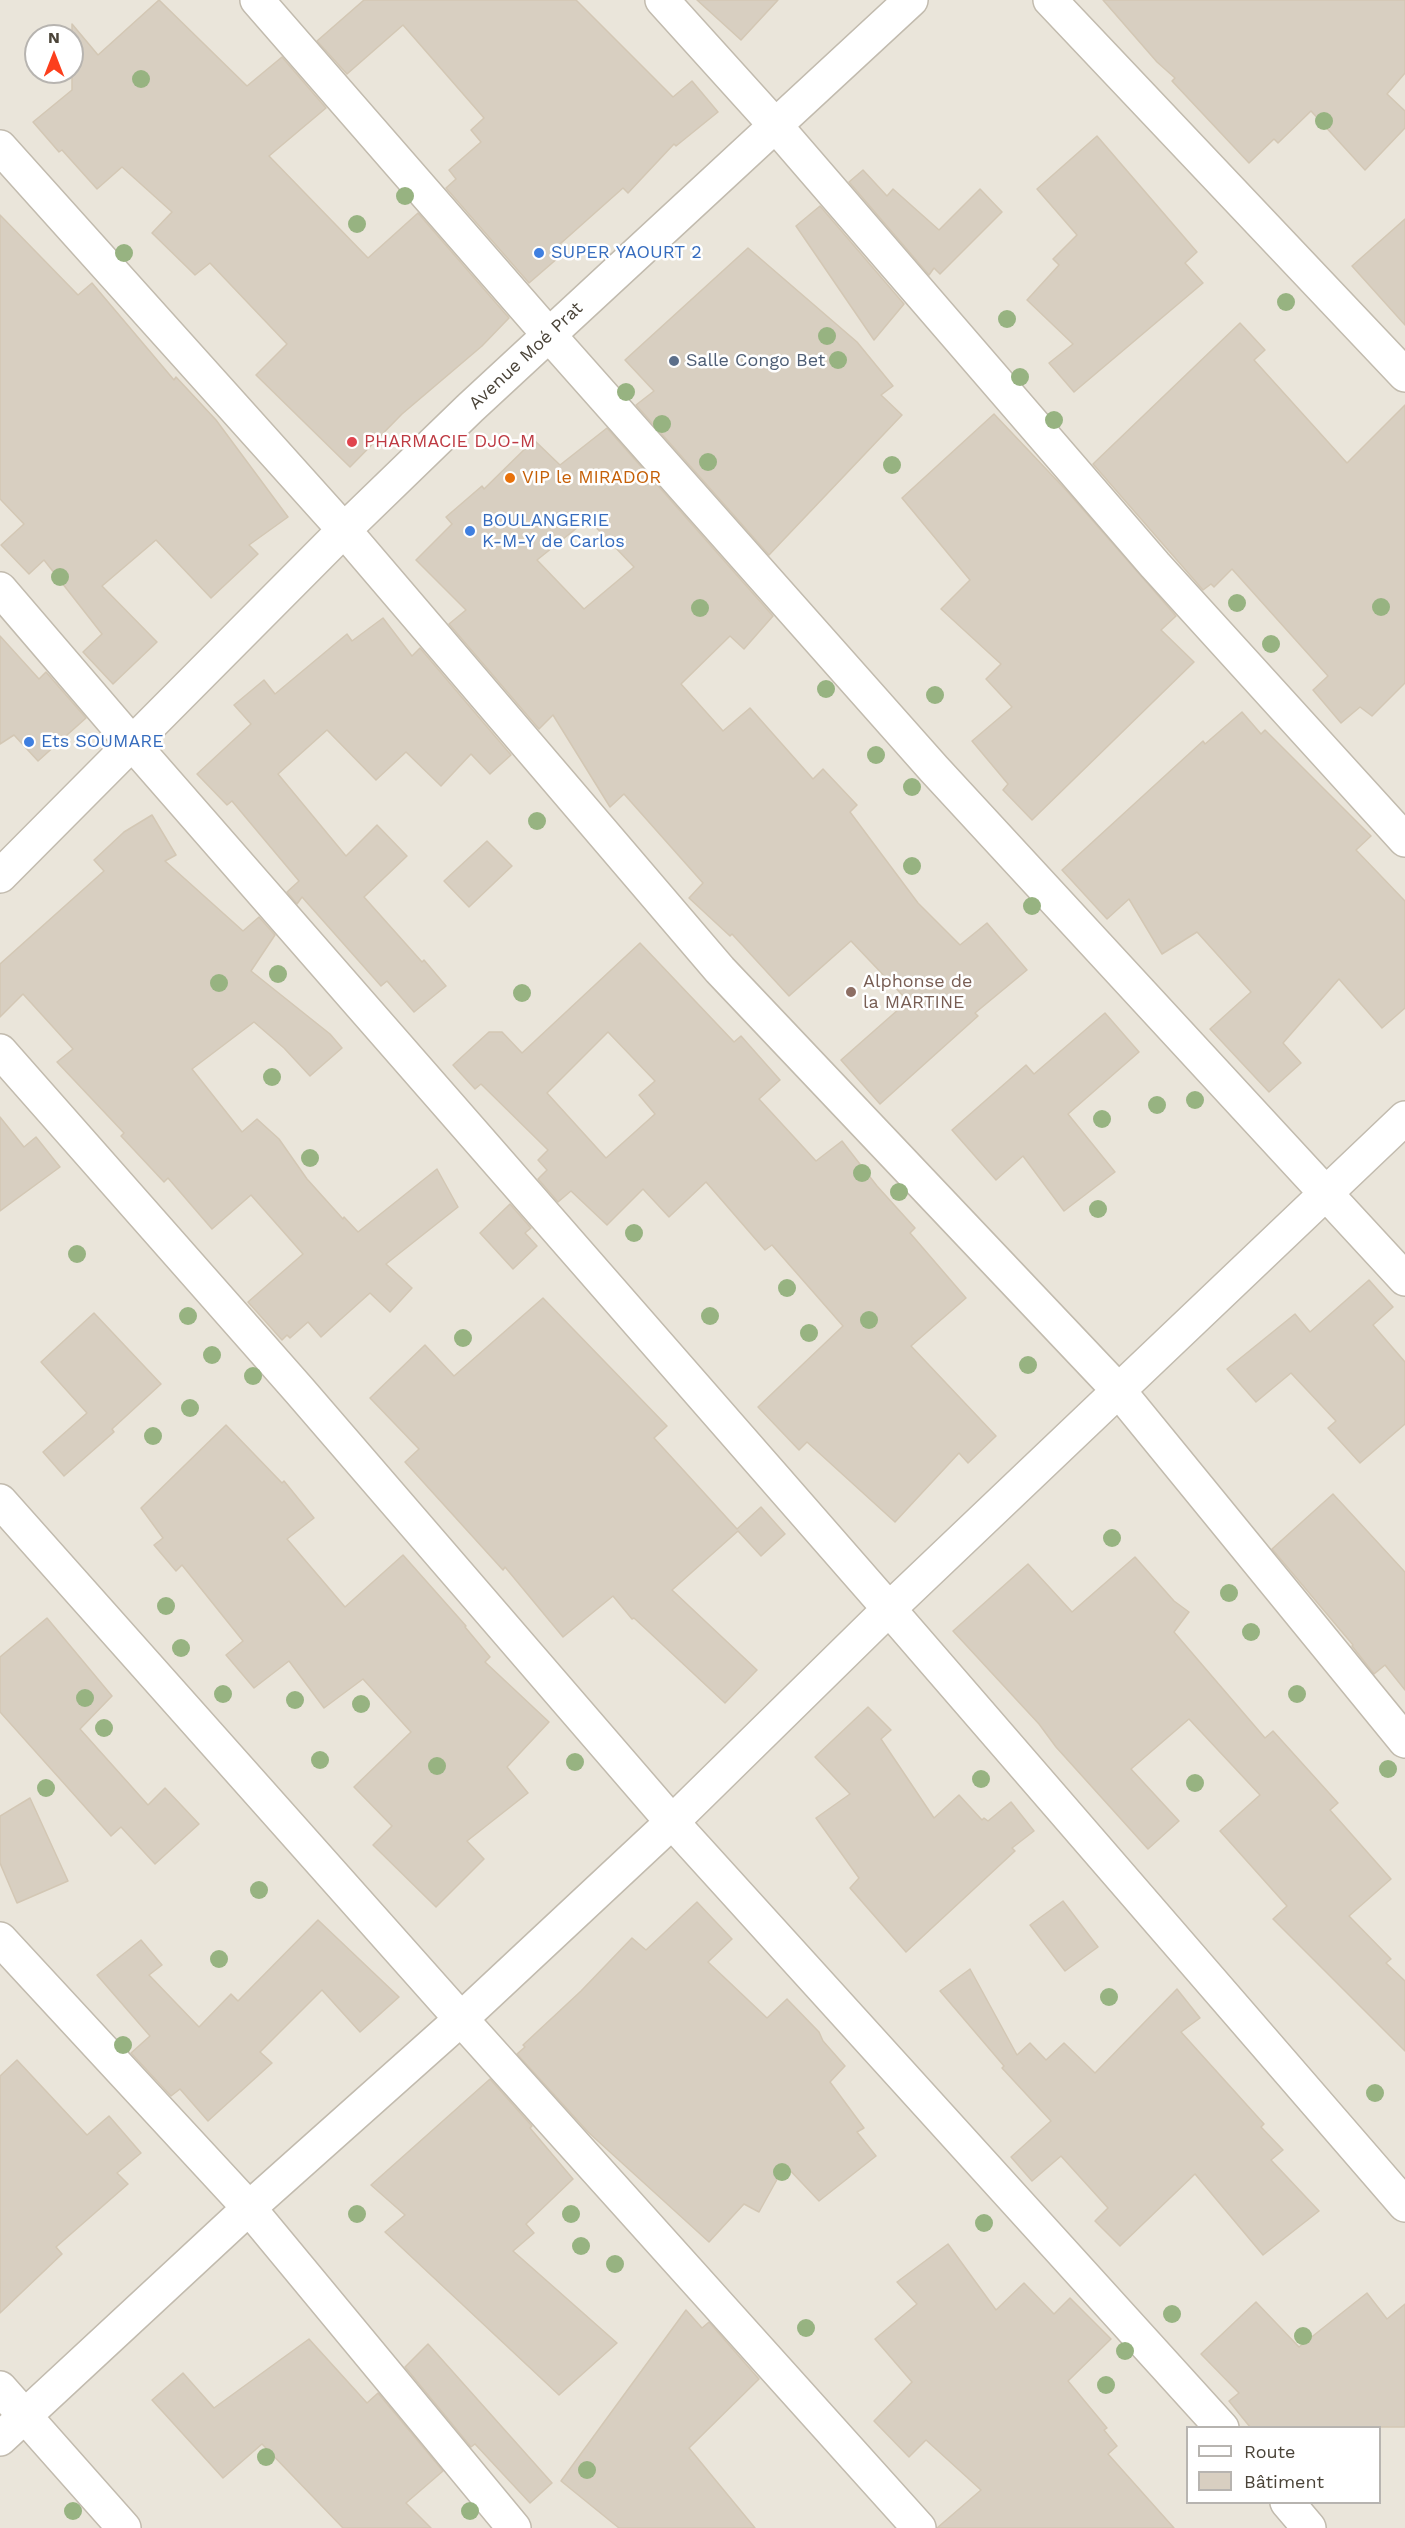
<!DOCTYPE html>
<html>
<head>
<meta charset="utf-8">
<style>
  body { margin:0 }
  #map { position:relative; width:1405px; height:2528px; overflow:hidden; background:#f6f3ec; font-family:"Work Sans",sans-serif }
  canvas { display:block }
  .legend { position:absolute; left:1186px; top:2426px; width:195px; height:78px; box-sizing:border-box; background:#fff; border:2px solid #b7b4b0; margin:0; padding:8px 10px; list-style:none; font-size:18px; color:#4b4439 }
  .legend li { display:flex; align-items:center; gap:12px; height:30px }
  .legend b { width:30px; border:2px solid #b7b4b0 }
  .north { position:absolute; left:24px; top:24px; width:60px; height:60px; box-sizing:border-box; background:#fff; border:2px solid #b7b4b0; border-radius:50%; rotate:0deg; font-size:16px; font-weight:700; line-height:24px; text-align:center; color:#4b4439 }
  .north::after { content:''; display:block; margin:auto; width:21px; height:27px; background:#fc3f1d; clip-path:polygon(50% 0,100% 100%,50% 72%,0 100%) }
</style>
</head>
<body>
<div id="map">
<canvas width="1405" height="2528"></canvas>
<ul class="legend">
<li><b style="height:8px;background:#fff"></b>Route</li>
<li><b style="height:16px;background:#d8cfc1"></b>Bâtiment</li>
</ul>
<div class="north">N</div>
</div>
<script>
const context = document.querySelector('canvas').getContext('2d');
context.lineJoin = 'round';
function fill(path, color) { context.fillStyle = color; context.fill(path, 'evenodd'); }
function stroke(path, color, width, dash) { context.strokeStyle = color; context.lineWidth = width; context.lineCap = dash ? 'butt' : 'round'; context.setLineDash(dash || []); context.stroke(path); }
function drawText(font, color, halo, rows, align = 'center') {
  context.font = font + ' "Work Sans",sans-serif'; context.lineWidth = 5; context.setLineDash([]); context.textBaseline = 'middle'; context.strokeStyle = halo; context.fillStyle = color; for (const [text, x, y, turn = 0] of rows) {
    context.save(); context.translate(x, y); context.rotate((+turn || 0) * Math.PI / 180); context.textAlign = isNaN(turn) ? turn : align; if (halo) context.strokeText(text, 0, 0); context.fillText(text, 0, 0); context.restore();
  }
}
const residential = new Path2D(`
  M 0,0 L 1405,0 L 1405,2528 L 0,2528 ZM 36,36 L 72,36 L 72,72 L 36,72 ZM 1188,2428 L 1380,2428 L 1380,2502 L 1188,2502 Z`);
const building = new Path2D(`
  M 159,0 L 247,86 L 282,57 L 326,108 L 269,156 L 368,258 L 418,213 L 509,318 L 482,346 L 402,414 L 350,467 L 256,375 L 287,344 L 210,263 L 195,275 L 152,233 L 172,212 L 122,167 L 97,189 L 62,150 L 59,152 L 33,122 L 72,90 L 72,24 L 98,55 Z
  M 364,0 L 576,0 L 673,97 L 692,81 L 718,112 L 676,146 L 674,144 L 628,193 L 623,188 L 560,244 L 566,251 L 529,283 L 446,188 L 456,179 L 449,170 L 481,142 L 471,130 L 484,118 L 403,25 L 347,74 L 317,41 Z
  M 697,0 L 778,0 L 741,40 Z
  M 1103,0 L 1405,0 L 1405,73 L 1387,94 L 1405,111 L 1405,128 L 1365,170 L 1311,111 L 1278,143 L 1274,139 L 1249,163 L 1172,81 L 1175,78 L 1157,62 Z
  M 1097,136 L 1197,252 L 1185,263 L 1203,283 L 1074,392 L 1049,363 L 1073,344 L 1027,300 L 1059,265 L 1053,259 L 1077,235 L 1037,189 Z
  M 863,170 L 887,196 L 893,189 L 939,230 L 980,189 L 1002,212 L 940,274 L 934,268 L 929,275 L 849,182 Z
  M 820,206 L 904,304 L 874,340 L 796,226 Z
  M 0,215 L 78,295 L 92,283 L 174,380 L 176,377 L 216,420 L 288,517 L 249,545 L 258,554 L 211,598 L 156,540 L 102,586 L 157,642 L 113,684 L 83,652 L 102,634 L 44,560 L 29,574 L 1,545 L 24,524 L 0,499 Z
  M 1405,219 L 1405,325 L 1352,266 Z
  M 748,248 L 857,342 L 893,386 L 881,395 L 902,415 L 769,555 L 636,405 L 654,391 L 625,360 Z
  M 1240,323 L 1265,350 L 1254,360 L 1347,463 L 1405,405 L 1405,683 L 1372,716 L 1360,707 L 1341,723 L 1313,690 L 1328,676 L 1232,569 L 1214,587 L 1211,584 L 1203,590 L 1093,464 Z
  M 994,414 L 1066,490 L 1176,616 L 1161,630 L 1194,662 L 1032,820 L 1003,790 L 1008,784 L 972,741 L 1012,707 L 986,679 L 1001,664 L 941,609 L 970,580 L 902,498 Z
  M 607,428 L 773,616 L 744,649 L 730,636 L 681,684 L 723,731 L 750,708 L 813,779 L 823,769 L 857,805 L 850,812 L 918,903 L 960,945 L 987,923 L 1027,970 L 975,1013 L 978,1016 L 880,1104 L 841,1060 L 908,1001 L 851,941 L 789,996 L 732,934 L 730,936 L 689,898 L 703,883 L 624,794 L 610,807 L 553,715 L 539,729 L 449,624 L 466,610 L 416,560 L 452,524 L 446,517 L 482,486 L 484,489 L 534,440 L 560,465 ZM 588,519 L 634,567 L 584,609 L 537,560 Z
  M 383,618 L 412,656 L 420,648 L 511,755 L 490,774 L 471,754 L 441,786 L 406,752 L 376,780 L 327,730 L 278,774 L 346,856 L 377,825 L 407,856 L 364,897 L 422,962 L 424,960 L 446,986 L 414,1012 L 387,981 L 381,986 L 302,897 L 297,904 L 287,892 L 299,881 L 232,801 L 227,805 L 197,774 L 251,724 L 234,705 L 264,680 L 275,694 L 347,634 L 352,641 Z
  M 0,636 L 39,679 L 46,672 L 86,718 L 38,761 L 14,735 L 0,744 Z
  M 1242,712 L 1261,734 L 1265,730 L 1371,836 L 1356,850 L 1405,901 L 1405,1008 L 1382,1028 L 1339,979 L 1283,1043 L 1301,1063 L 1269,1092 L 1210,1029 L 1251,992 L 1197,932 L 1162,954 L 1129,899 L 1107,919 L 1062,870 L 1203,741 L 1205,744 Z
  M 152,815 L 176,855 L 165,861 L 243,931 L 259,917 L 275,935 L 251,971 L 330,1034 L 342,1048 L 310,1076 L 284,1048 L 254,1022 L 192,1069 L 242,1132 L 257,1119 L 279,1139 L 307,1179 L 343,1219 L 344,1217 L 358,1232 L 437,1169 L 458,1207 L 386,1264 L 412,1288 L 390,1312 L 370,1293 L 321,1337 L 308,1322 L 290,1338 L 287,1335 L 282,1340 L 248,1302 L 303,1254 L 251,1195 L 212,1229 L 168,1178 L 164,1182 L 121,1136 L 124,1133 L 57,1062 L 73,1049 L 23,994 L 0,1017 L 0,964 L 104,871 L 94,860 L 124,832 Z
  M 487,841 L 512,866 L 469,907 L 444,881 Z
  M 640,943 L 734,1042 L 741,1036 L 780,1080 L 759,1099 L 816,1161 L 842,1141 L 877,1186 L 915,1228 L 910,1233 L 966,1298 L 911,1346 L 996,1436 L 968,1463 L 959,1453 L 895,1522 L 807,1442 L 799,1450 L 758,1407 L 843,1326 L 772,1245 L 765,1250 L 706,1182 L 669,1217 L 643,1189 L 607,1225 L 571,1191 L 558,1202 L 538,1179 L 547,1170 L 538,1160 L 548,1150 L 481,1084 L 475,1089 L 453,1065 L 489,1032 L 502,1032 L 522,1053 ZM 608,1032 L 655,1081 L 639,1095 L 655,1114 L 606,1158 L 547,1093 Z
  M 1105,1013 L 1139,1052 L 1068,1114 L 1115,1172 L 1064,1211 L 1023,1156 L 996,1180 L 952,1130 L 1026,1065 L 1034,1074 Z
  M 0,1117 L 24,1147 L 36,1137 L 60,1167 L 0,1211 Z
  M 510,1204 L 531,1228 L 525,1233 L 537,1246 L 513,1269 L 480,1233 Z
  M 1369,1280 L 1393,1307 L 1373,1325 L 1405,1362 L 1405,1424 L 1360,1463 L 1328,1428 L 1336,1421 L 1291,1373 L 1256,1402 L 1227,1369 L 1295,1314 L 1310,1332 Z
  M 543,1298 L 667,1426 L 654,1438 L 737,1529 L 761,1507 L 785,1534 L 761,1556 L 738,1531 L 672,1590 L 757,1670 L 725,1703 L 634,1618 L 632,1619 L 613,1596 L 563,1637 L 505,1567 L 503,1570 L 405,1462 L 419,1449 L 370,1398 L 425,1345 L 454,1376 Z
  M 94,1313 L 161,1384 L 112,1429 L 114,1432 L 64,1476 L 43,1452 L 87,1413 L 41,1362 Z
  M 226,1425 L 282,1483 L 284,1481 L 314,1518 L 287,1539 L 345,1607 L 403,1555 L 466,1626 L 465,1627 L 490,1657 L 485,1662 L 549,1722 L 507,1767 L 528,1793 L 467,1841 L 484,1859 L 436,1907 L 373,1845 L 392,1826 L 354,1787 L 411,1732 L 363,1679 L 324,1708 L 289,1661 L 254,1688 L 226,1655 L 243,1641 L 182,1565 L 176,1571 L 154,1545 L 163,1538 L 141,1508 Z
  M 1333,1494 L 1405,1572 L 1405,1690 L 1385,1665 L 1374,1674 L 1352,1646 L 1353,1645 L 1272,1549 Z
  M 1135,1557 L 1174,1601 L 1189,1612 L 1174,1632 L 1265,1738 L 1273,1731 L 1338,1803 L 1330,1810 L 1391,1879 L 1349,1916 L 1391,1959 L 1386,1963 L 1405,1981 L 1405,2051 L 1273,1919 L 1287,1906 L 1220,1831 L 1260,1795 L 1189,1719 L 1131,1769 L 1179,1821 L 1148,1849 L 1056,1747 L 1039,1724 L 953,1631 L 1028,1564 L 1072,1612 Z
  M 47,1618 L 112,1696 L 80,1729 L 148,1805 L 165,1788 L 199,1824 L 155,1864 L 121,1827 L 111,1836 L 0,1712 L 0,1657 Z
  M 868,1707 L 891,1730 L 881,1739 L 934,1818 L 959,1795 L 982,1820 L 984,1818 L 988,1821 L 1011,1802 L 1034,1831 L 1012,1848 L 1015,1851 L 906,1952 L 850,1888 L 859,1878 L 816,1818 L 850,1794 L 815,1757 Z
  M 30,1798 L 68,1881 L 17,1903 L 0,1863 L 0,1816 Z
  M 1063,1901 L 1098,1947 L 1065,1971 L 1030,1925 Z
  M 697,1902 L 732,1939 L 708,1962 L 767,2018 L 787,1999 L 819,2032 L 823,2041 L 845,2066 L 830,2082 L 864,2128 L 857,2132 L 876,2156 L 819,2201 L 785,2165 L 759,2212 L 744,2204 L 709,2242 L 588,2132 L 517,2054 L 525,2047 L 523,2045 L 581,1991 L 632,1938 L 646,1950 Z
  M 318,1920 L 399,1997 L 360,2032 L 322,1990 L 260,2052 L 272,2063 L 208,2121 L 180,2089 L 171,2096 L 131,2053 L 150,2036 L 97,1975 L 141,1940 L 162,1965 L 149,1975 L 199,2027 L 231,1994 L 238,2001 Z
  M 970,1969 L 1017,2055 L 1030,2043 L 1046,2060 L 1064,2043 L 1095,2073 L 1177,1989 L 1200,2018 L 1181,2032 L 1264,2124 L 1261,2127 L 1283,2150 L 1271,2160 L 1319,2211 L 1263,2255 L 1195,2174 L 1120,2246 L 1095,2221 L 1108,2208 L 1061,2156 L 1032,2181 L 1011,2157 L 1051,2121 L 1002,2068 L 1004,2066 L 940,1991 Z
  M 17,2060 L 87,2135 L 109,2116 L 141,2153 L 117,2173 L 128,2184 L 56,2247 L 62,2254 L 0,2313 L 0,2076 Z
  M 490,2079 L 532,2126 L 530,2128 L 573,2179 L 526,2224 L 534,2233 L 513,2251 L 617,2343 L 559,2395 L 385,2232 L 405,2215 L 371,2185 Z
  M 948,2244 L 996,2310 L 1024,2283 L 1054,2314 L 1070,2298 L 1111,2339 L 1068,2381 L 1107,2428 L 1104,2430 L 1117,2446 L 1108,2454 L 1174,2528 L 937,2528 L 981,2490 L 926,2440 L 909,2457 L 874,2421 L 912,2382 L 875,2339 L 917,2304 L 897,2282 Z
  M 1367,2293 L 1387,2319 L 1405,2304 L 1405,2427 L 1250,2427 L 1229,2401 L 1239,2393 L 1201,2354 L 1256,2302 L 1299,2347 Z
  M 686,2310 L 702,2328 L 709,2322 L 759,2379 L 689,2448 L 755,2528 L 619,2528 L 561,2481 Z
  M 309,2339 L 367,2403 L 378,2393 L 443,2471 L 406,2503 L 431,2528 L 343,2528 L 262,2444 L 223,2478 L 152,2400 L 183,2373 L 214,2408 Z
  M 428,2344 L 552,2483 L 530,2503 L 475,2444 L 471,2447 L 405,2367 Z`);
const minor = new Path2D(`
  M 257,0 L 549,335 L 934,769 L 1405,1279
  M 662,0 L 775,125 L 1155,565 L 1405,840
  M 1050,0 L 1405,375
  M 0,147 L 344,530 L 720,970 L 1119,1391 L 1405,1741
  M 0,589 L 132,743 L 889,1609 L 1405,2205
  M 0,876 L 344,530 L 470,408 L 911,0
  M 0,1051 L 299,1390 L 672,1822 L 1222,2428
  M 0,1501 L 461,2019 L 919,2528
  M 0,1939 L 249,2208 L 514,2528
  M 0,2388 L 124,2528
  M 0,2439 L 249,2208 L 461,2019 L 672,1822 L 889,1609 L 1405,1118
  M 1287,2502 L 1309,2528`);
const trees = [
  [141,79],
  [1324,121],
  [405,196],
  [357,224],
  [124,253],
  [1286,302],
  [1007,319],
  [827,336],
  [838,360],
  [1020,377],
  [626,392],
  [1054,420],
  [662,424],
  [708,462],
  [892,465],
  [60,577],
  [1237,603],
  [1381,607],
  [700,608],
  [1271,644],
  [826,689],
  [935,695],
  [876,755],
  [912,787],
  [537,821],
  [912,866],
  [1032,906],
  [278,974],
  [219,983],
  [522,993],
  [272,1077],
  [1195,1100],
  [1157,1105],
  [1102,1119],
  [310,1158],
  [862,1173],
  [899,1192],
  [1098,1209],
  [634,1233],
  [77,1254],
  [787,1288],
  [188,1316],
  [710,1316],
  [869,1320],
  [809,1333],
  [463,1338],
  [212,1355],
  [1028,1365],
  [253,1376],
  [190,1408],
  [153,1436],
  [1112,1538],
  [1229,1593],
  [166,1606],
  [1251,1632],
  [181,1648],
  [223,1694],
  [1297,1694],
  [85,1698],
  [295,1700],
  [361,1704],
  [104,1728],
  [320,1760],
  [575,1762],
  [437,1766],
  [1388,1769],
  [981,1779],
  [1195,1783],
  [46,1788],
  [259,1890],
  [219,1959],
  [1109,1997],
  [123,2045],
  [1375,2093],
  [782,2172],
  [357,2214],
  [571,2214],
  [984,2223],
  [581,2246],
  [615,2264],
  [1172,2314],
  [806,2328],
  [1303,2336],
  [1125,2351],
  [1106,2385],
  [266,2457],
  [587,2470],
  [73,2511],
  [470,2511]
];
const markers = [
  [539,253,6,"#3f7fe0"],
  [674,361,6,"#5c6f8a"],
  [352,442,6,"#e0444e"],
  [510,478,6,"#e8710a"],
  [470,531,6,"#3f7fe0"],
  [29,742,6,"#3f7fe0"],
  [851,992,6,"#8d6e63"]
];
const shopNames = [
  ["SUPER YAOURT 2",551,253],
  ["BOULANGERIE",482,521],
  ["K-M-Y de Carlos",482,542],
  ["Ets SOUMARE",41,742]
];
const streetNames = [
  ["Avenue Moé Prat",526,356,-43]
];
const serviceNames = [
  ["Salle Congo Bet",686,361]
];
const healthNames = [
  ["PHARMACIE DJO-M",364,442]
];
const foodNames = [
  ["VIP le MIRADOR",522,478]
];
const educationNames = [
  ["Alphonse de",863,982],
  ["la MARTINE",863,1003]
];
fill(residential, '#eae5da');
fill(building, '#d8cfc1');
stroke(building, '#d3c7b4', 1.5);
stroke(minor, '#c2bbae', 36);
stroke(minor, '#fff', 33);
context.fillStyle = '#97b381';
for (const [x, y] of trees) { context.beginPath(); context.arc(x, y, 9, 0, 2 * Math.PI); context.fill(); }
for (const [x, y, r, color] of markers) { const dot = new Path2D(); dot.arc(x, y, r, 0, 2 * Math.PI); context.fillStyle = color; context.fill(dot); stroke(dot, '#fff', 2); }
drawText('18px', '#366cbe', '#fff', shopNames, 'left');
drawText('18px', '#4b4439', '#fff', streetNames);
drawText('18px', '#4e5e75', '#fff', serviceNames, 'left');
drawText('18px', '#be3a42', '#fff', healthNames, 'left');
drawText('18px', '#c56008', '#fff', foodNames, 'left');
drawText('18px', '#785e54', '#fff', educationNames, 'left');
</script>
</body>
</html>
